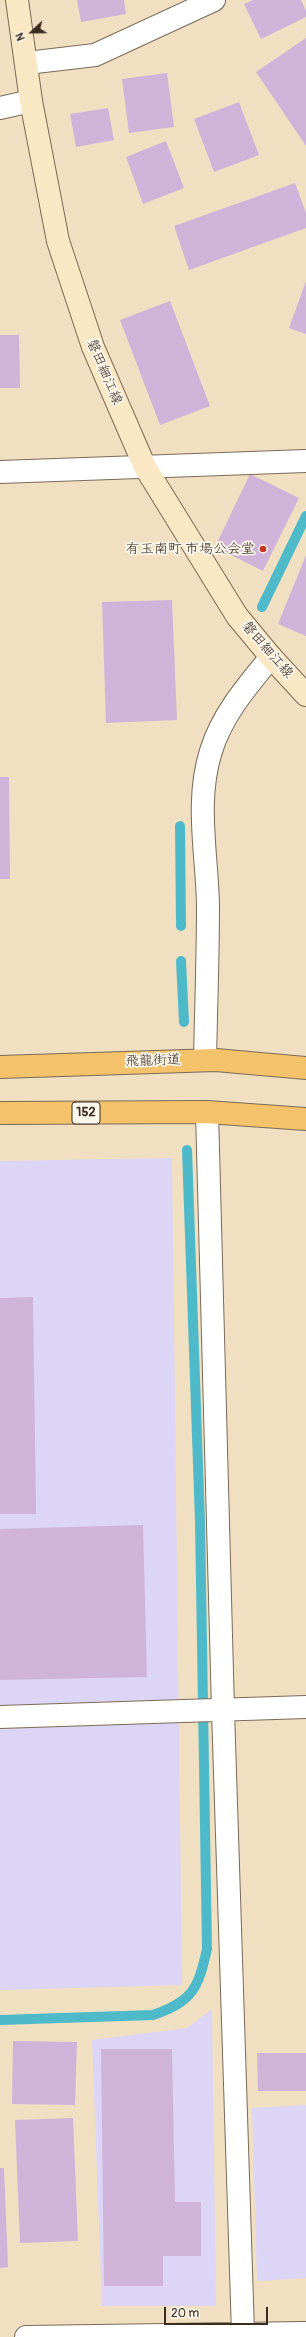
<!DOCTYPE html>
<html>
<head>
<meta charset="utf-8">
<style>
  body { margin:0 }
  #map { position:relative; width:306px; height:2337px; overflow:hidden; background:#f0e0c1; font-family:Pangolin,sans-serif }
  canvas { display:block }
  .north { position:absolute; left:12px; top:12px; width:40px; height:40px; -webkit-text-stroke:3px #fbf7ec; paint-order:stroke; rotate:248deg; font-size:11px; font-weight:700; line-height:16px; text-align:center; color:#3b2a1e }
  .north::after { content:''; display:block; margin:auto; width:14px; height:18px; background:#3b2a1e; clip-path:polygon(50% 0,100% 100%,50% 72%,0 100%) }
  .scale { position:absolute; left:164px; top:2307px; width:104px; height:18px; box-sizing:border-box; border:2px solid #3b2a1e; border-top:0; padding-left:5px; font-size:12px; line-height:14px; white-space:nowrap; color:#3b2a1e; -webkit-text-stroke:3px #fbf7ec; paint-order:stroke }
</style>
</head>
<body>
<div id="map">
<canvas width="306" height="2337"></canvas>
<div class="north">N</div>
<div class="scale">20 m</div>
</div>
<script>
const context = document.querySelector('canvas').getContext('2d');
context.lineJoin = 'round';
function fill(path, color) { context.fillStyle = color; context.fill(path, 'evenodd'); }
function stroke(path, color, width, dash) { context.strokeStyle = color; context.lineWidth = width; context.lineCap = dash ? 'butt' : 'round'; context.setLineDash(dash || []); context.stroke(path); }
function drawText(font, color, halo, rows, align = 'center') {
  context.font = font + ' Pangolin,"Klee One",sans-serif'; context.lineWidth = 3.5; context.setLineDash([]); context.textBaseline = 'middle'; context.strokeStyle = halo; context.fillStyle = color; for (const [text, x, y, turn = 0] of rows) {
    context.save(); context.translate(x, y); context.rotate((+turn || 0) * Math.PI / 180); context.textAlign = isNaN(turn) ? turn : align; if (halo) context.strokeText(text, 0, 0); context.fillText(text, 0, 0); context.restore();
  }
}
const built = new Path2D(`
  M 172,1158 L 182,1985 L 0,1990 L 0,1161 Z
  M 212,2009 L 216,2306 L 102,2306 L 92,2040 L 187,2028 Z
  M 306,2105 L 306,2278 L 257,2281 L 252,2108 Z`);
const stream = new Path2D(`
  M 262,607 L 306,516
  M 180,826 L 181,926
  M 181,961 L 184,1022
  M 0,2020 L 153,2015 C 193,2001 198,1989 207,1949 L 200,1522 L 187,1150`);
const building = new Path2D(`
  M 77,0 L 124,0 L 126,14 L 81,22 Z
  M 253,0 L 301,0 L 306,11 L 306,17 L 261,39 L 244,4 Z
  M 306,38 L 306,146 L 256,72 Z
  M 167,73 L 174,127 L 129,133 L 122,79 Z
  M 239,102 L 259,155 L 214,172 L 194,119 Z
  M 108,108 L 114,140 L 76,147 L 70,114 Z
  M 166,141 L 184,188 L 143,204 L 126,157 Z
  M 295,183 L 306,213 L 306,228 L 189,270 L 174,226 Z
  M 306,281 L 306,334 L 289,328 Z
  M 170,301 L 210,406 L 160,425 L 120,320 Z
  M 0,335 L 19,335 L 20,388 L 0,388 Z
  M 250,474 L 299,498 L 263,571 L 215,547 Z
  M 306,555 L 306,636 L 278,624 Z
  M 172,600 L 177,720 L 106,723 L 102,602 Z
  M 0,777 L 9,777 L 10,879 L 0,879 Z
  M 33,1297 L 36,1514 L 0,1514 L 0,1298 Z
  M 143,1525 L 147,1677 L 0,1680 L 0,1529 Z
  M 13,2041 L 77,2042 L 75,2105 L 12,2104 Z
  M 101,2049 L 172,2049 L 175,2202 L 201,2202 L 201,2256 L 163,2256 L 163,2286 L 104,2286 Z
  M 257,2053 L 306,2053 L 306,2091 L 258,2091 Z
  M 73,2118 L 78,2241 L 20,2243 L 15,2120 Z
  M 0,2168 L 4,2168 L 8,2267 L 0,2268 Z`);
const minor = new Path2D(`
  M 27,63 L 95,55 L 214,0
  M 0,108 L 31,101
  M 0,472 L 306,461
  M 205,1060 C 206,1009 208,957 208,905 C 207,854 195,801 211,751 C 222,715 247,686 271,657
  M 207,1112 L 223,1710 L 243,2333
  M 0,1717 L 306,1707
  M 26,2337 L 306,2333`);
const secondary = new Path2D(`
  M 17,0 L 31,101 L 58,241 L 93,347 L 145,467 L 237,616 L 271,657 L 306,695`);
const trunk = new Path2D(`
  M 0,1067 L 216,1060 L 306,1068
  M 0,1113 L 207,1112 L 306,1119`);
const markers = [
  [263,549,4,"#c8321e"]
];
const shields = [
  [86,1113,28]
];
const shieldNames = [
  ["152",86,1113]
];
const streetNames = [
  ["磐田細江線",104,372,67],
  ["磐田細江線",267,650,49],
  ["飛龍街道",153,1061,-2]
];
const poiNames = [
  ["有玉南町 市場公会堂",255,549]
];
fill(built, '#dcd5f6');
stroke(stream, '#4ebac9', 10);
fill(building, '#d0b3d9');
stroke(minor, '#7a6a57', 24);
stroke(secondary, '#7a6a57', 24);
stroke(trunk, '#7a6a57', 24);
stroke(minor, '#fff', 22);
stroke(secondary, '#fae7c3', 22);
stroke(trunk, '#f3c26a', 22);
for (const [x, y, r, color] of markers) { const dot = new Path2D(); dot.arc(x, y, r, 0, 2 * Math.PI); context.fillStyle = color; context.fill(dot); stroke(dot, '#fbf7ec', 1.5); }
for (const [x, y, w] of shields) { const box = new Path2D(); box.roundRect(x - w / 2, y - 11, w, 22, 3); context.fillStyle = '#fbf7ec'; context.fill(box); stroke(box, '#3b2a1e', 1); }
drawText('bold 13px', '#3b2a1e', null, shieldNames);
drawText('14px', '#3b2a1e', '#fbf7ec', streetNames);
drawText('14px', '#3b2a1e', '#fbf7ec', poiNames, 'right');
</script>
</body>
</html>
